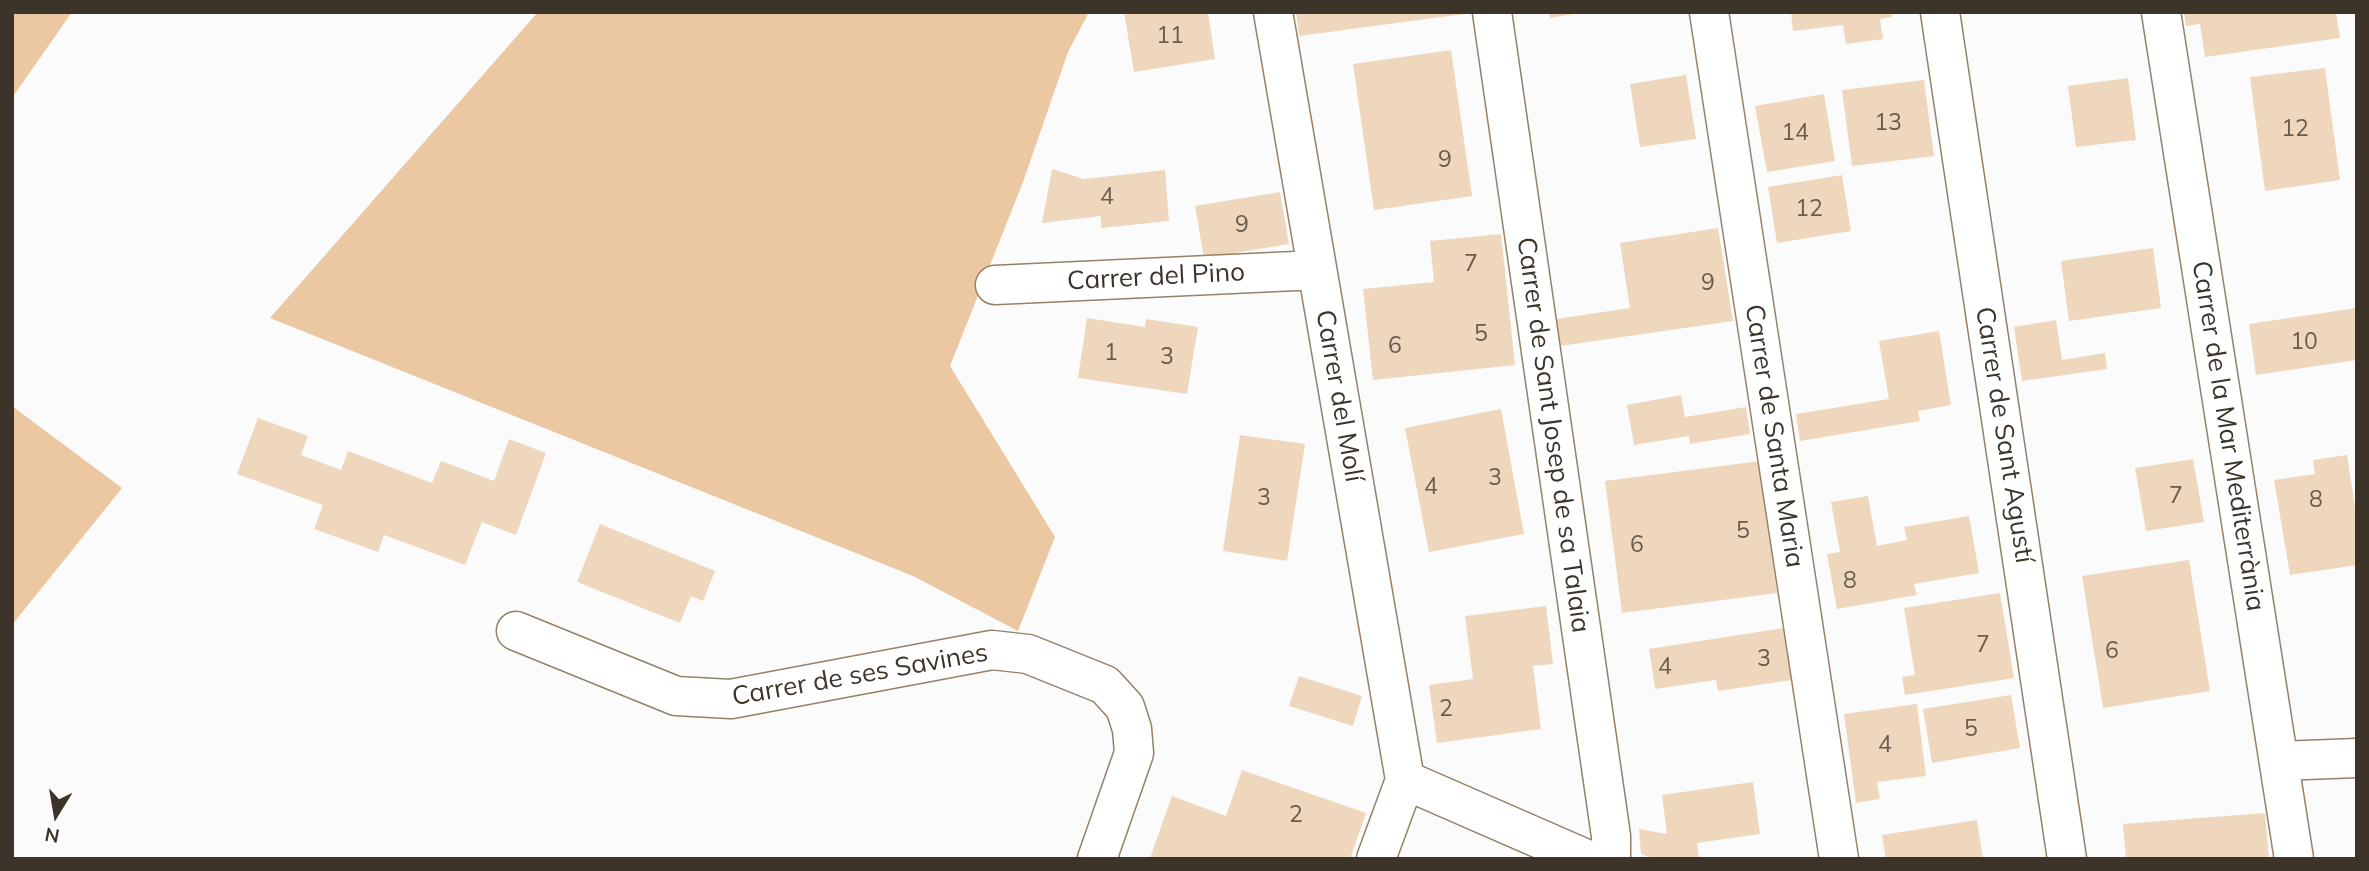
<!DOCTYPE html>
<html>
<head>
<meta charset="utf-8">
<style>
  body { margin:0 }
  #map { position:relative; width:2369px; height:871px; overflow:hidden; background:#fbfbfb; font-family:Mulish,sans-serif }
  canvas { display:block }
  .frame { position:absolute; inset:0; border:14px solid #3c3329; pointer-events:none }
  .north { position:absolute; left:21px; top:780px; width:70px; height:70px; -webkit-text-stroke:5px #fff; paint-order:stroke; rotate:191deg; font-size:19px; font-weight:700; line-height:28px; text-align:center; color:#3c3329 }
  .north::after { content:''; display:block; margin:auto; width:24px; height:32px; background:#3c3329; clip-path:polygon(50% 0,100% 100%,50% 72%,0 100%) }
</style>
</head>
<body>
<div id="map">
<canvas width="2369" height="871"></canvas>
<div class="frame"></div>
<div class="north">N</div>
</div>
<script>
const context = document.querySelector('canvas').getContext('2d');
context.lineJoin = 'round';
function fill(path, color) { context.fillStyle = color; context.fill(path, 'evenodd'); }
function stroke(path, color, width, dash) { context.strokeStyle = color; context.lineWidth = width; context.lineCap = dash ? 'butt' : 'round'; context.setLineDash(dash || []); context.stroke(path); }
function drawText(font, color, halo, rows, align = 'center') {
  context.font = font + ' Mulish,sans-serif'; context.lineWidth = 7; context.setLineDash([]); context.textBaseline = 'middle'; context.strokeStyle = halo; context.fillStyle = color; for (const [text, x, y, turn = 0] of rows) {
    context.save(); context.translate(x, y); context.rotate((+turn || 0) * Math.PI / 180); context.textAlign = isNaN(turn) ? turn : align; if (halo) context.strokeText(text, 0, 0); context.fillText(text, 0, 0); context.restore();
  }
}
const green = new Path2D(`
  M 12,12 L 72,12 L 12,98 Z
  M 538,12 L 1089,12 L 1068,52 L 1023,182 L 950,366 L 1055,537 L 1018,631 L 913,576 L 270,318 Z
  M 12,406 L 122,488 L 12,625 Z`);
const building = new Path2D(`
  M 1124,12 L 1208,12 L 1215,59 L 1134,72 Z
  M 1296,12 L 1464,12 L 1464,14 L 1299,36 Z
  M 1549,12 L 1574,12 L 1574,14 L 1550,18 Z
  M 1791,12 L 1891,12 L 1892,17 L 1880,19 L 1883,39 L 1846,44 L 1843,25 L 1793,31 Z
  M 2184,12 L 2336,12 L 2340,38 L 2205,57 L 2200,24 L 2186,26 Z
  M 1451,50 L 1472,196 L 1374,210 L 1353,64 Z
  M 2325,68 L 2340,180 L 2265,191 L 2250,77 Z
  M 1686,75 L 1696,139 L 1640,147 L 1630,84 Z
  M 2128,78 L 2136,140 L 2076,147 L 2068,86 Z
  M 1924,80 L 1934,156 L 1852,166 L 1842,90 Z
  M 1824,94 L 1835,161 L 1767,172 L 1755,106 Z
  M 1052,169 L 1084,179 L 1165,170 L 1169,221 L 1101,228 L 1101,216 L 1042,223 Z
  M 1842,175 L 1851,231 L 1777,243 L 1768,187 Z
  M 1280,192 L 1289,244 L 1204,258 L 1195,206 Z
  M 1718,228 L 1733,321 L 1560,346 L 1556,319 L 1630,308 L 1620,243 Z
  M 1501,234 L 1515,365 L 1373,380 L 1363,289 L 1434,282 L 1430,241 Z
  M 2153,248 L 2161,308 L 2069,321 L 2061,261 Z
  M 2356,308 L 2357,360 L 2256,375 L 2249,324 Z
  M 1087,318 L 1145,327 L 1146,319 L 1198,327 L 1187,394 L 1078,378 Z
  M 2056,320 L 2062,360 L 2105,353 L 2107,369 L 2022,381 L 2014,327 Z
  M 1939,331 L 1951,405 L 1918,411 L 1920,421 L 1800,441 L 1796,414 L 1889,399 L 1879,341 Z
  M 1681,395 L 1685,417 L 1746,407 L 1750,434 L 1690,444 L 1689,436 L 1634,445 L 1627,405 Z
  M 1501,409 L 1524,534 L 1429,552 L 1405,428 Z
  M 258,418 L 308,436 L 301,455 L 341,470 L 348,451 L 432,483 L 441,461 L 494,481 L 509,439 L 546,453 L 516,535 L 482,522 L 465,565 L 384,535 L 378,552 L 314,529 L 323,505 L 237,474 Z
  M 1240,435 L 1305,444 L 1287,561 L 1223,551 Z
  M 2347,455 L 2357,520 L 2357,565 L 2290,575 L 2274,480 L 2315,474 L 2313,460 Z
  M 2193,459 L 2204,522 L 2146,531 L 2135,468 Z
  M 1760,461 L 1777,593 L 1622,613 L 1605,481 Z
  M 1868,496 L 1877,546 L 1907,540 L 1904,527 L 1969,516 L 1979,573 L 1914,584 L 1917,595 L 1837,609 L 1827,554 L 1840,552 L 1831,502 Z
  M 600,524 L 715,571 L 703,601 L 691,596 L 680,623 L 577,582 Z
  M 2189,560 L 2210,691 L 2103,708 L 2082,576 Z
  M 2000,593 L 2014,678 L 1905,695 L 1902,677 L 1915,675 L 1904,608 Z
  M 1546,606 L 1553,664 L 1533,666 L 1541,729 L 1437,743 L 1429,685 L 1473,679 L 1465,616 Z
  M 1784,628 L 1792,680 L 1718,691 L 1716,680 L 1655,689 L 1649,649 Z
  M 1299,676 L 1362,696 L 1353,726 L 1289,706 Z
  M 2011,695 L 2020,748 L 1932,763 L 1923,709 Z
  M 1917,704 L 1926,776 L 1877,782 L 1880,799 L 1856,803 L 1844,714 Z
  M 1242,770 L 1366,813 L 1350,859 L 1150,858 L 1172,796 L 1226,816 Z
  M 1753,782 L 1760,834 L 1697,843 L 1699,859 L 1689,857 L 1689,859 L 1654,859 L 1641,854 L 1639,829 L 1667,834 L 1662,795 Z
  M 2265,813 L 2269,859 L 2126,859 L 2123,824 Z
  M 1977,820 L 1983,859 L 1886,859 L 1882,835 Z`);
const minor = new Path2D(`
  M 1273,12 L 1405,780 L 1376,859
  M 1492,12 L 1611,836 L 1611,859
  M 1709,12 L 1839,859
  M 1940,12 L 2067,859
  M 2161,12 L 2294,859
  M 995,285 L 1317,270
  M 516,631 L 676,696 L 731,699 L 992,650 L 1028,654 L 1105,685 L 1125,707 L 1132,729 L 1134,753 L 1097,859
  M 2279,761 L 2357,758
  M 1405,780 L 1586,859`);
const numberNames = [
  ["11",1170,36],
  ["13",1888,123],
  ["12",2295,129],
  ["14",1795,133],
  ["9",1445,160],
  ["4",1107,197],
  ["12",1809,209],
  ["9",1242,225],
  ["7",1471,264],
  ["9",1708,283],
  ["5",1481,334],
  ["10",2304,342],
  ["6",1395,346],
  ["1",1111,353],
  ["3",1167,357],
  ["3",1495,478],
  ["4",1431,487],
  ["7",2176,496],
  ["3",1264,498],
  ["8",2316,500],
  ["5",1743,531],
  ["6",1637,545],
  ["8",1850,581],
  ["7",1983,645],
  ["6",2112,651],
  ["3",1764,659],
  ["4",1665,667],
  ["2",1446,709],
  ["5",1971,729],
  ["4",1885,745],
  ["2",1296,815]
];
const streetNames = [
  ["Carrer del Pino",1156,277,-3],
  ["Carrer del Molí",1339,396,80],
  ["Carrer de Sant Josep de sa Talaia",1553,435,82],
  ["Carrer de Sant Agustí",2004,435,81],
  ["Carrer de Santa Maria",1774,436,81],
  ["Carrer de la Mar Mediterrània",2228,436,81],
  ["Carrer de ses Savines",860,675,-10]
];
fill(green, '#ebc8a1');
fill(building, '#eed7bd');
stroke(minor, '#958068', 41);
stroke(minor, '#fff', 38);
drawText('23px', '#685c4e', null, numberNames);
drawText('26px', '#3c3329', '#fff', streetNames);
</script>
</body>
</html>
